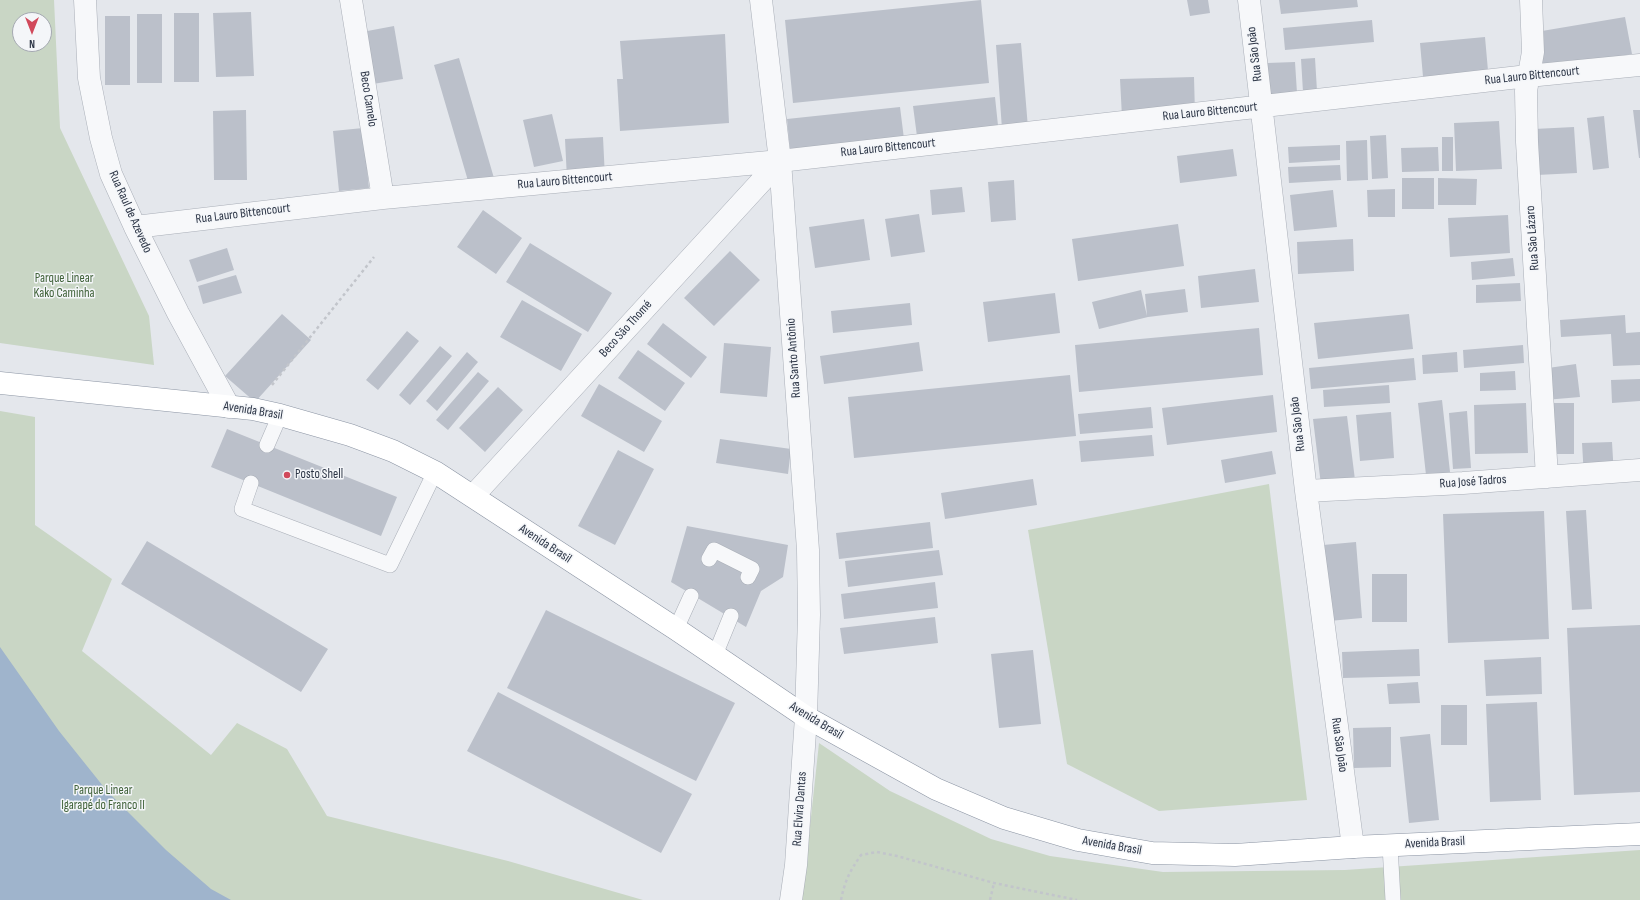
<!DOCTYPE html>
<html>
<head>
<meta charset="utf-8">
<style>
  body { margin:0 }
  #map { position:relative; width:1640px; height:900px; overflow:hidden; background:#e4e7ec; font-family:"Sofia Sans Condensed",sans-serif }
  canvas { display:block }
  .north { position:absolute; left:12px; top:12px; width:40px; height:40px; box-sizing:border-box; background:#f4f6f9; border:1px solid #a4a8b1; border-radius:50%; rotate:180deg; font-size:11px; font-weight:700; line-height:16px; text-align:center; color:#2b3445 }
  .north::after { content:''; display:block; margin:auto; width:14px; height:18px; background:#d1495b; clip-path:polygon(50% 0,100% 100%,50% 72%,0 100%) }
</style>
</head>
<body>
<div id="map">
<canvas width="1640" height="900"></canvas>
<div class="north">N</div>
</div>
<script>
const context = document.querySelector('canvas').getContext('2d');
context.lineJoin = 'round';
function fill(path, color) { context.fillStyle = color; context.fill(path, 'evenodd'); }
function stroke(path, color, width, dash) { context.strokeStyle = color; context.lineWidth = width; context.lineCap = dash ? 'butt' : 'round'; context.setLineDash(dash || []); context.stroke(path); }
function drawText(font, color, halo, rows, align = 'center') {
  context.font = font + ' "Sofia Sans Condensed",sans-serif'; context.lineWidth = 3; context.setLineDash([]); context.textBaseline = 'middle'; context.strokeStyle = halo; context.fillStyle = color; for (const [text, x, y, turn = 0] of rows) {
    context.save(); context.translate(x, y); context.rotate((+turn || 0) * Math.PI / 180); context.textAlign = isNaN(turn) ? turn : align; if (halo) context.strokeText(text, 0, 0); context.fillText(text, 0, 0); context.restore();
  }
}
const green = new Path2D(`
  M 0,0 L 54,0 L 60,128 L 149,316 L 154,365 L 0,343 ZM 20,20 L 44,20 L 44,44 L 20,44 Z
  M 0,411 L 35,417 L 35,525 L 112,579 L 82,651 L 211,755 L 237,723 L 287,749 L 327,816 L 508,861 L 643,900 L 0,900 Z
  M 1269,484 L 1307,800 L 1159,811 L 1067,764 L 1028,530 Z
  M 819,743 L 890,791 L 991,839 L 1050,856 L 1163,872 L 1345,870 L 1640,850 L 1640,900 L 802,900 Z`);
const water = new Path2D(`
  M 0,647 L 59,731 L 107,791 L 166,850 L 211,889 L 231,900 L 0,900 Z`);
const building = new Path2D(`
  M 981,0 L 989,83 L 793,103 L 785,20 Z
  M 1187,0 L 1208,0 L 1210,13 L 1190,16 Z
  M 1279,0 L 1357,0 L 1358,7 L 1281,14 Z
  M 251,12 L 254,76 L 216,77 L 213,13 Z
  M 174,13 L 199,13 L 199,82 L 174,82 Z
  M 137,14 L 162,14 L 162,83 L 137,83 Z
  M 105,16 L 130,16 L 130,85 L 105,85 Z
  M 1625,17 L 1632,54 L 1542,69 L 1536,32 Z
  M 1372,20 L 1374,42 L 1285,50 L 1283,28 Z
  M 394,26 L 403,79 L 355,87 L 346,35 Z
  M 725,34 L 729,123 L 620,131 L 617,79 L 623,79 L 620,41 Z
  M 1485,37 L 1489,82 L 1424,88 L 1420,43 Z
  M 1021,43 L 1028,128 L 1002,129 L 996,45 Z
  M 459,58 L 496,185 L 471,191 L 434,65 Z
  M 1315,58 L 1317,91 L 1303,92 L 1301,59 Z
  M 1295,62 L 1297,93 L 1269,95 L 1267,63 Z
  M 1194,77 L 1195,114 L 1122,117 L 1120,79 Z
  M 995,97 L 999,135 L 918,144 L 913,106 Z
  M 900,107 L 904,139 L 790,150 L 787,119 Z
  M 246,110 L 247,180 L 214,180 L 213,111 Z
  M 1633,110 L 1640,110 L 1640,158 L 1639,158 Z
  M 552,114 L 563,161 L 534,167 L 523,120 Z
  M 1604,116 L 1609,168 L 1593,170 L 1587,118 Z
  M 1499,121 L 1502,169 L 1456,171 L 1454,123 Z
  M 1574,127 L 1577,173 L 1537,175 L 1534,129 Z
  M 363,128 L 369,188 L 339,191 L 333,131 Z
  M 1386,135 L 1388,178 L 1372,179 L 1370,136 Z
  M 603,137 L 605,178 L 567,179 L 565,139 Z
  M 1442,137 L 1453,137 L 1453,171 L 1442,171 Z
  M 1367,140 L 1368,180 L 1347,181 L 1346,141 Z
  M 1340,145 L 1340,160 L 1289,163 L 1288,147 Z
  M 1438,147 L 1439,171 L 1402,172 L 1401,148 Z
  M 1233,149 L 1237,176 L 1180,183 L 1177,156 Z
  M 1340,165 L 1341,180 L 1289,183 L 1288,167 Z
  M 1402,178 L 1434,178 L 1434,209 L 1402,209 Z
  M 1438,178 L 1477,179 L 1476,205 L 1438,205 Z
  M 1014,180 L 1016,220 L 991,222 L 988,182 Z
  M 962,187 L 965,212 L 932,215 L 930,190 Z
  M 1395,189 L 1395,217 L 1368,217 L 1367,190 Z
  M 1333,190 L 1337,227 L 1294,231 L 1290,195 Z
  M 483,210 L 522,238 L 496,274 L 457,247 Z
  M 919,214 L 925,252 L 891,257 L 885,219 Z
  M 1508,215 L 1510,253 L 1450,257 L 1448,218 Z
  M 864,219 L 870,260 L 815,268 L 809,227 Z
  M 1178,224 L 1184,266 L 1078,281 L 1072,239 Z
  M 1353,239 L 1354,271 L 1298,274 L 1297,242 Z
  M 530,243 L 612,293 L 588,332 L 506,282 Z
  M 227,248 L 234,270 L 197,282 L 189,260 Z
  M 730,251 L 760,280 L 714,326 L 684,298 Z
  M 1513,258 L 1515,276 L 1472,280 L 1471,262 Z
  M 1255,269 L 1259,302 L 1201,308 L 1198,276 Z
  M 236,275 L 242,293 L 203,304 L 198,286 Z
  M 1520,283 L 1521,301 L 1476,303 L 1476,285 Z
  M 1185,289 L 1188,312 L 1148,317 L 1099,329 L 1092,302 L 1141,290 L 1147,316 L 1145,294 Z
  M 1055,293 L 1060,333 L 988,342 L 983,302 Z
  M 522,300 L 582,334 L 561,371 L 500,337 Z
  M 910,303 L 912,325 L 833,333 L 831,311 Z
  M 282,314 L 311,340 L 255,402 L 225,376 Z
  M 1409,314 L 1413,349 L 1318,359 L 1314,323 Z
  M 1625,315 L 1626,333 L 1640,332 L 1640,365 L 1613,366 L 1611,334 L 1561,337 L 1560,320 Z
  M 663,323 L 707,357 L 691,378 L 647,344 Z
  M 1259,328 L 1263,375 L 1079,392 L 1075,345 Z
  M 407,331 L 419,341 L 378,390 L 366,380 Z
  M 919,342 L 923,371 L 824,384 L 820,356 Z
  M 724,343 L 771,347 L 767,397 L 720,393 Z
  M 1523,345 L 1524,363 L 1464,368 L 1463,350 Z
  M 440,346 L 452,356 L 410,405 L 399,395 Z
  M 638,350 L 685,383 L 665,411 L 618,378 Z
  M 467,352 L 478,362 L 437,411 L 426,401 Z
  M 1457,352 L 1458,372 L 1423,374 L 1422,355 Z
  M 1414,358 L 1416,380 L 1311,389 L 1309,368 Z
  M 1576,364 L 1580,397 L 1545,400 L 1541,369 Z
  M 1515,371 L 1516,390 L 1480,391 L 1480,373 Z
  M 478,372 L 489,381 L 448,430 L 436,420 Z
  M 1070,375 L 1076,436 L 854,458 L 848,397 Z
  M 1640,379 L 1640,401 L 1612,403 L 1611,380 Z
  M 599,384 L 662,421 L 644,452 L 581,416 Z
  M 1389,385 L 1390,403 L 1324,407 L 1323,390 Z
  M 498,387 L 523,410 L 485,452 L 459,428 Z
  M 1273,395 L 1277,432 L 1167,445 L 1162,408 Z
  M 1442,400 L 1451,481 L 1427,484 L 1418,403 Z
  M 1526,403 L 1528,453 L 1475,454 L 1474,405 Z
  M 1548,403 L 1574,403 L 1574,454 L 1548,454 Z
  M 1151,407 L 1153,428 L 1080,434 L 1078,414 Z
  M 1467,411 L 1471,468 L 1453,469 L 1449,413 Z
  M 1391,412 L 1394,458 L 1360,461 L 1356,415 Z
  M 1347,416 L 1355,480 L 1321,485 L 1313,419 Z
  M 227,429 L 397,497 L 381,536 L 211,467 Z
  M 1152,435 L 1154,456 L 1081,462 L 1079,441 Z
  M 720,439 L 791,449 L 788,474 L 716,463 Z
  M 1612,442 L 1614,476 L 1584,477 L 1582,443 Z
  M 618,450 L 654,469 L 615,545 L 578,526 Z
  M 1272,451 L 1276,474 L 1225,483 L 1221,460 Z
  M 1033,479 L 1037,505 L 945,519 L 941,493 Z
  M 1586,510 L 1592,609 L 1572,610 L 1566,511 Z
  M 1544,511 L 1549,639 L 1448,643 L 1443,514 Z
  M 930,522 L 933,548 L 839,559 L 836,533 Z
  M 687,526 L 788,545 L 783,577 L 761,591 L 746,627 L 671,582 Z
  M 147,541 L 328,649 L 301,692 L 121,584 Z
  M 1356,542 L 1362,618 L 1329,621 L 1323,545 Z
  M 939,550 L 943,575 L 848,587 L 845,561 Z
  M 1372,574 L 1407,574 L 1407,622 L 1372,622 Z
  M 935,582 L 938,608 L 844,619 L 841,594 Z
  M 546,610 L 735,703 L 696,781 L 507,688 Z
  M 935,617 L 938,643 L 844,654 L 840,628 Z
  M 1640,625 L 1640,792 L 1574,795 L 1567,628 Z
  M 1419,649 L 1420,676 L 1343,678 L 1342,652 Z
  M 1033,650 L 1041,724 L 999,728 L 991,654 Z
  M 1541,657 L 1542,694 L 1486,696 L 1484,660 Z
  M 1418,682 L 1420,703 L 1389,704 L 1387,684 Z
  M 498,692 L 692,794 L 661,853 L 467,751 Z
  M 1537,702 L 1541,800 L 1490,802 L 1486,704 Z
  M 1441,705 L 1467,705 L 1467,745 L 1441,745 Z
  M 1391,727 L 1391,767 L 1354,768 L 1353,728 Z
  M 1430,734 L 1439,820 L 1409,823 L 1400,737 Z`);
const path = new Path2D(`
  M 272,385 L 374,257
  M 841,900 C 845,880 850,871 861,855 L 877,852 L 897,856 L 994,883 L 1077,900
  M 990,900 L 994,883`);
const service = new Path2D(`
  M 267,445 L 280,415
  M 251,483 L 242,509 L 390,565 L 435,472
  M 709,559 L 714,550 L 752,569 L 748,577
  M 676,629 L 691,596
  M 715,655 L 731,616
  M 1390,845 L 1393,900`);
const minor = new Path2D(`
  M 85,0 L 89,78 L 101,138 L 111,174 L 135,227 L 178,313 L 229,407
  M 351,0 L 383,198
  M 1249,0 L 1306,491 L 1353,847
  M 1531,0 L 1533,52 L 1526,91 L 1527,142 L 1547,477
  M 135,227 L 383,198 L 780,161 L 1528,76 L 1640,65
  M 1306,491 L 1463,483 L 1640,470
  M 473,496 L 780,161`);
const tertiary = new Path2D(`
  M 761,0 L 780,161 L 808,550 L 809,615 L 806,717 L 796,865 L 791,900`);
const trunk = new Path2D(`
  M 0,383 L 253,409 L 280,415 L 350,435 L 393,451 L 435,472 L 676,629 L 806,717 L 936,789 L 1004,818 L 1078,840 L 1152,853 L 1235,855 L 1353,847 L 1640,834`);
const markers = [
  [287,475,4,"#d1495b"]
];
const streetNames = [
  ["Rua São João",1255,54,-97],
  ["Rua Lauro Bittencourt",1532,76,-6],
  ["Beco Camelo",368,99,81],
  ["Rua Lauro Bittencourt",1210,112,-6],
  ["Rua Lauro Bittencourt",888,148,-6],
  ["Rua Lauro Bittencourt",565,181,-5],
  ["Rua Raul de Azevedo",130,212,66],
  ["Rua Lauro Bittencourt",243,214,-7],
  ["Rua São Lázaro",1533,238,-94],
  ["Beco São Thomé",626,329,-48],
  ["Rua Santo Antônio",794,358,-94],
  ["Avenida Brasil",253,411,9],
  ["Rua São João",1298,424,-97],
  ["Rua José Tadros",1473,482,-4],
  ["Avenida Brasil",545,544,33],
  ["Avenida Brasil",816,721,31],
  ["Rua São João",1339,745,82],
  ["Rua Elvira Dantas",800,809,-86],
  ["Avenida Brasil",1435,843,-3],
  ["Avenida Brasil",1112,846,10]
];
const parkNames = [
  ["Parque Linear",64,279],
  ["Kako Caminha",64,294],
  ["Parque Linear",103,791],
  ["Igarapé do Franco II",103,806]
];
const poiNames = [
  ["Posto Shell",295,475]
];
fill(green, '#c9d6c5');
fill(water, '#9fb4cc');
fill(building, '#bbc0ca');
stroke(service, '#a9aeb7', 16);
stroke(minor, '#a9aeb7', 23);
stroke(tertiary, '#a9aeb7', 23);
stroke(trunk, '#8b94a3', 23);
stroke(path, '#c2c5cb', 2.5, [3, 3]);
stroke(service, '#f7f8fa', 15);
stroke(minor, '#f7f8fa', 22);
stroke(tertiary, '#f7f8fa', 22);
stroke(trunk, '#fff', 22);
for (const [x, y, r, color] of markers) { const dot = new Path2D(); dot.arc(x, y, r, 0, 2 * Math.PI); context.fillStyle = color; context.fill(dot); stroke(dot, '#f4f6f9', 1.5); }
drawText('13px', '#2b3445', '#f4f6f9', streetNames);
drawText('13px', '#3f6138', '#f4f6f9', parkNames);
drawText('13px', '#2b3445', '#f4f6f9', poiNames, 'left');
</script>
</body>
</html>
